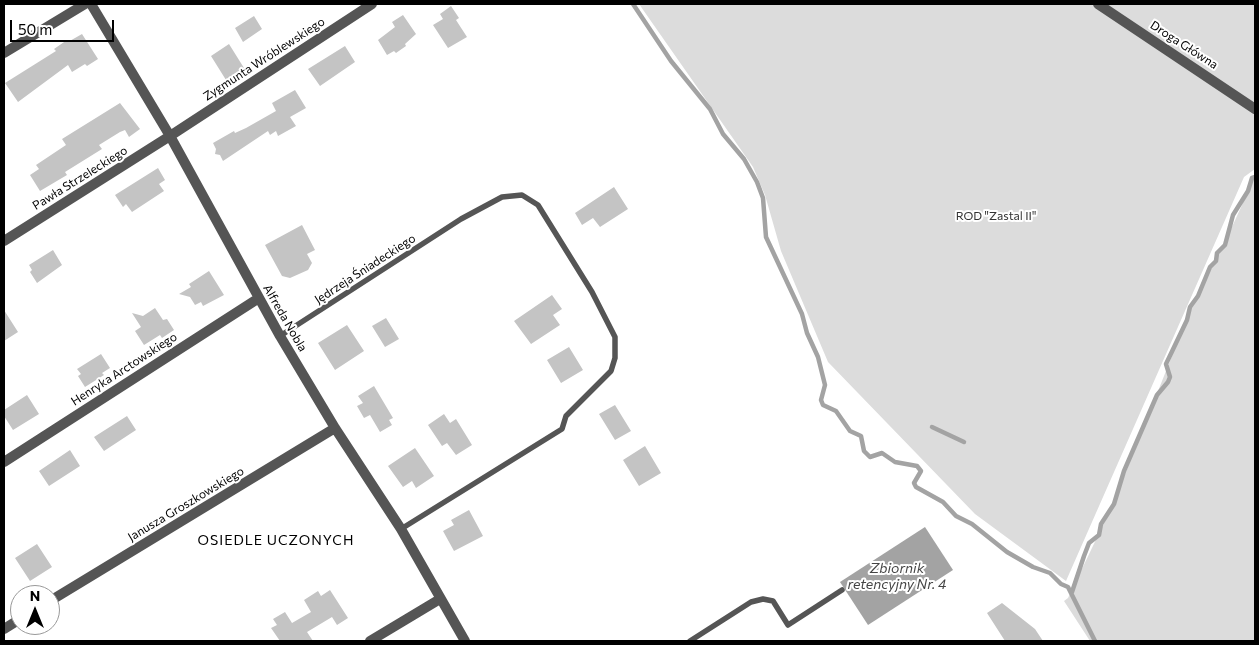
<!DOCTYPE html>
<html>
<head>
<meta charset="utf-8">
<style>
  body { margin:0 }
  #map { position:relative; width:1259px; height:645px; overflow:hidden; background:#fff; font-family:Commissioner,sans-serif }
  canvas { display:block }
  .frame { position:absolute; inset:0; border:5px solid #000; pointer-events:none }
  .north { position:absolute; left:10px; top:585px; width:50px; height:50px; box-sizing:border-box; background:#fff; border:1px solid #999; border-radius:50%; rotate:0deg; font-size:14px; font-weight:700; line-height:20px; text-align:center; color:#000 }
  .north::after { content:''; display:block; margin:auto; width:18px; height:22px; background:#000; clip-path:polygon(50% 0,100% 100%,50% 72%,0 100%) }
  .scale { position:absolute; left:10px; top:20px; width:104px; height:22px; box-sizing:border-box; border:2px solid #000; border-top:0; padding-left:6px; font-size:15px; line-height:18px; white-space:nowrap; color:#000; -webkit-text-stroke:4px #fff; paint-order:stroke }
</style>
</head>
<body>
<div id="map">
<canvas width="1259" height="645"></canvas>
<div class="frame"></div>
<div class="north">N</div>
<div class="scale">50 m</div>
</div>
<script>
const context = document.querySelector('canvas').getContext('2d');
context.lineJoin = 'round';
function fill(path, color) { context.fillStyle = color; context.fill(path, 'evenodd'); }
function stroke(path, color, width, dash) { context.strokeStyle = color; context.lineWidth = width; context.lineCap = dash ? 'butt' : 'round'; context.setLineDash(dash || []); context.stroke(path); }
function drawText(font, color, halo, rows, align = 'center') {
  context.font = font + ' Commissioner,sans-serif'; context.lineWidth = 4; context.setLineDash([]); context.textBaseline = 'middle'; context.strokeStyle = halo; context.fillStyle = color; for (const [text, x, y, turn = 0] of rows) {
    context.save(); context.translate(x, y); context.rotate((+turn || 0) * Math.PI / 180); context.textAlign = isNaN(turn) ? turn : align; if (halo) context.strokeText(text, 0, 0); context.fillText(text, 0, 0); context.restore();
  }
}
const green = new Path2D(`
  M 639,4 L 1255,4 L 1255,169 L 1244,177 L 1066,581 L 975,514 L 828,362 L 781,251 L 765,195 L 753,167 Z
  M 1255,178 L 1255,641 L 1090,641 L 1064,601 L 1068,598 L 1114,502 L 1189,313 L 1226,240 L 1242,205 L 1251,180 Z`);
const water = new Path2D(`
  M 925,527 L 953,570 L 868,625 L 840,582 Z`);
const stream = new Path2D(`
  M 633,4 L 671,61 L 710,109 L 723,134 L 744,159 L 757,182 L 763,198 L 766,237 L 802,314 L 807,333 L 818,357 L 825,385 L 821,400 L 823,405 L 836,411 L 850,431 L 861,436 L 864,451 L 870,457 L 882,453 L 895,462 L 917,466 L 921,471 L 914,483 L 916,487 L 943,502 L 956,516 L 972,524 L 1007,552 L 1033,567 L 1050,573 L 1061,584 L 1068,587 L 1095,641
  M 932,427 L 964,442
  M 1072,592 L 1084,556 L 1089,543 L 1099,535 L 1101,524 L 1114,504 L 1124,471 L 1157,395 L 1168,382 L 1170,377 L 1166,364 L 1187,320 L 1190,307 L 1198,296 L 1210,267 L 1216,261 L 1217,253 L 1225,245 L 1233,215 L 1248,191 L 1252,178 L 1255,177`);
const building = new Path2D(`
  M 451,6 L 459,18 L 456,20 L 467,37 L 448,48 L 433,25 L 443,19 L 440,14 Z
  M 403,15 L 416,34 L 405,44 L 406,46 L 396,53 L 394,51 L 387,55 L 378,40 L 395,27 L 392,22 Z
  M 254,16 L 262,29 L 243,42 L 235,28 Z
  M 82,34 L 98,59 L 87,66 L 85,64 L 72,72 L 68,65 L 18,102 L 5,83 L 56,51 L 54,49 L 67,40 L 68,42 Z
  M 229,44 L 244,68 L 226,80 L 211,56 Z
  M 345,46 L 355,62 L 320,86 L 308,69 Z
  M 295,90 L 306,108 L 290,117 L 296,126 L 278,136 L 276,131 L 270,135 L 268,131 L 223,161 L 220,155 L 215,154 L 216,149 L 213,143 L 234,131 L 235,133 L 246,128 L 276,111 L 272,103 Z
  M 120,103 L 140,129 L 129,137 L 125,130 L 120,132 L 99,145 L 102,149 L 65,172 L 67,175 L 40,191 L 30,175 L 39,169 L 36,165 L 66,145 L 62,139 Z
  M 158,168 L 165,180 L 159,184 L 164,191 L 132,212 L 126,204 L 123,207 L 115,195 Z
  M 614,187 L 628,209 L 600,227 L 593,218 L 582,225 L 575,213 Z
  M 302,225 L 315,250 L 307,254 L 312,263 L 308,270 L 290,278 L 282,276 L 265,245 Z
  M 53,250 L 62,265 L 37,283 L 30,272 L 32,270 L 29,265 Z
  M 209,271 L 224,295 L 203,306 L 201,302 L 195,305 L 190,297 L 179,294 L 191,287 L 189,284 Z
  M 552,295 L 562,309 L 553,315 L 560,325 L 531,344 L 514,321 Z
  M 155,308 L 163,320 L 167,319 L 174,330 L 162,338 L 160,335 L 144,345 L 135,331 L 141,327 L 132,313 L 143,316 Z
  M 4,310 L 18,332 L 4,341 Z
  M 386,318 L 399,339 L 385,347 L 372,326 Z
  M 347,325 L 364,351 L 335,370 L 318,343 Z
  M 569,347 L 583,370 L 561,383 L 547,360 Z
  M 101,354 L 110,368 L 102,373 L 104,375 L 85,387 L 78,376 L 81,374 L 77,369 Z
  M 374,386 L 393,418 L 389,420 L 392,425 L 380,432 L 370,415 L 364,418 L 357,406 L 363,403 L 358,396 Z
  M 27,395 L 39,414 L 13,430 L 4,416 L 4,410 Z
  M 615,405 L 631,431 L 615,440 L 599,414 Z
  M 444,414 L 450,423 L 456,419 L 472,445 L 456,455 L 447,443 L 442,446 L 428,425 Z
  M 127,416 L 136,430 L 104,451 L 94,437 Z
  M 645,446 L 661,473 L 639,486 L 623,460 Z
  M 415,448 L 434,476 L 416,488 L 412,481 L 403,487 L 388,466 Z
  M 70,450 L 80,466 L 49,486 L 39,471 Z
  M 469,510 L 483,536 L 454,551 L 443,531 L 454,525 L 451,520 Z
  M 37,544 L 52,567 L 30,581 L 15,558 Z
  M 330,590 L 348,618 L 337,625 L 332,617 L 307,632 L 313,641 L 280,641 L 271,628 L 277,625 L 273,619 L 285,612 L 292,623 L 311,612 L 304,600 L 318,591 L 321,596 Z
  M 1002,603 L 1035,629 L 1043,641 L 1005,641 L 987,613 Z`);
const lane = new Path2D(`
  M 280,336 L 461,219 L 502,197 L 522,195 L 538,205 L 592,292 L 615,337 L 615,358 L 611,371 L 566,416 L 562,429 L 401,529
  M 690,641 L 751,602 L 763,599 L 773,601 L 788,625 L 842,590`);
const street = new Path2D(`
  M 91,4 L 170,136 L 280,336 L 335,428 L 401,529 L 465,641
  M 1098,4 L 1255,109
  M 4,53 L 85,4
  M 4,241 L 170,136 L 372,4
  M 4,462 L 259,298
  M 50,601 L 335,428
  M 4,629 L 20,619
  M 370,641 L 440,599`);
const streetNames = [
  ["Droga Główna",1184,45,33],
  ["Zygmunta Wróblewskiego",264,59,-33],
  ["Pawła Strzeleckiego",80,178,-32],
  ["Jędrzeja Śniadeckiego",365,269,-33],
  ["Alfreda Nobla",285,318,60],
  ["Henryka Arctowskiego",124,369,-33],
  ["Janusza Groszkowskiego",186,504,-31]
];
const parkNames = [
  ["ROD \"Zastal II\"",996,216]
];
const neighbourhoodNames = [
  ["OSIEDLE UCZONYCH",276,540]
];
const waterNames = [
  ["Zbiornik",897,568],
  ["retencyjny Nr. 4",897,584]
];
fill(green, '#dcdcdc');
fill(water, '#a3a3a3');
stroke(stream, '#a3a3a3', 4.5);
fill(building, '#c4c4c4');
stroke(lane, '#555', 5.5);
stroke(street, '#555', 10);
drawText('12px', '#000', '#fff', streetNames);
drawText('12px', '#333', '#fff', parkNames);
context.letterSpacing = '1px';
drawText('14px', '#000', '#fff', neighbourhoodNames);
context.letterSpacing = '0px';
drawText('italic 14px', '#444', '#fff', waterNames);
</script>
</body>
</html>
